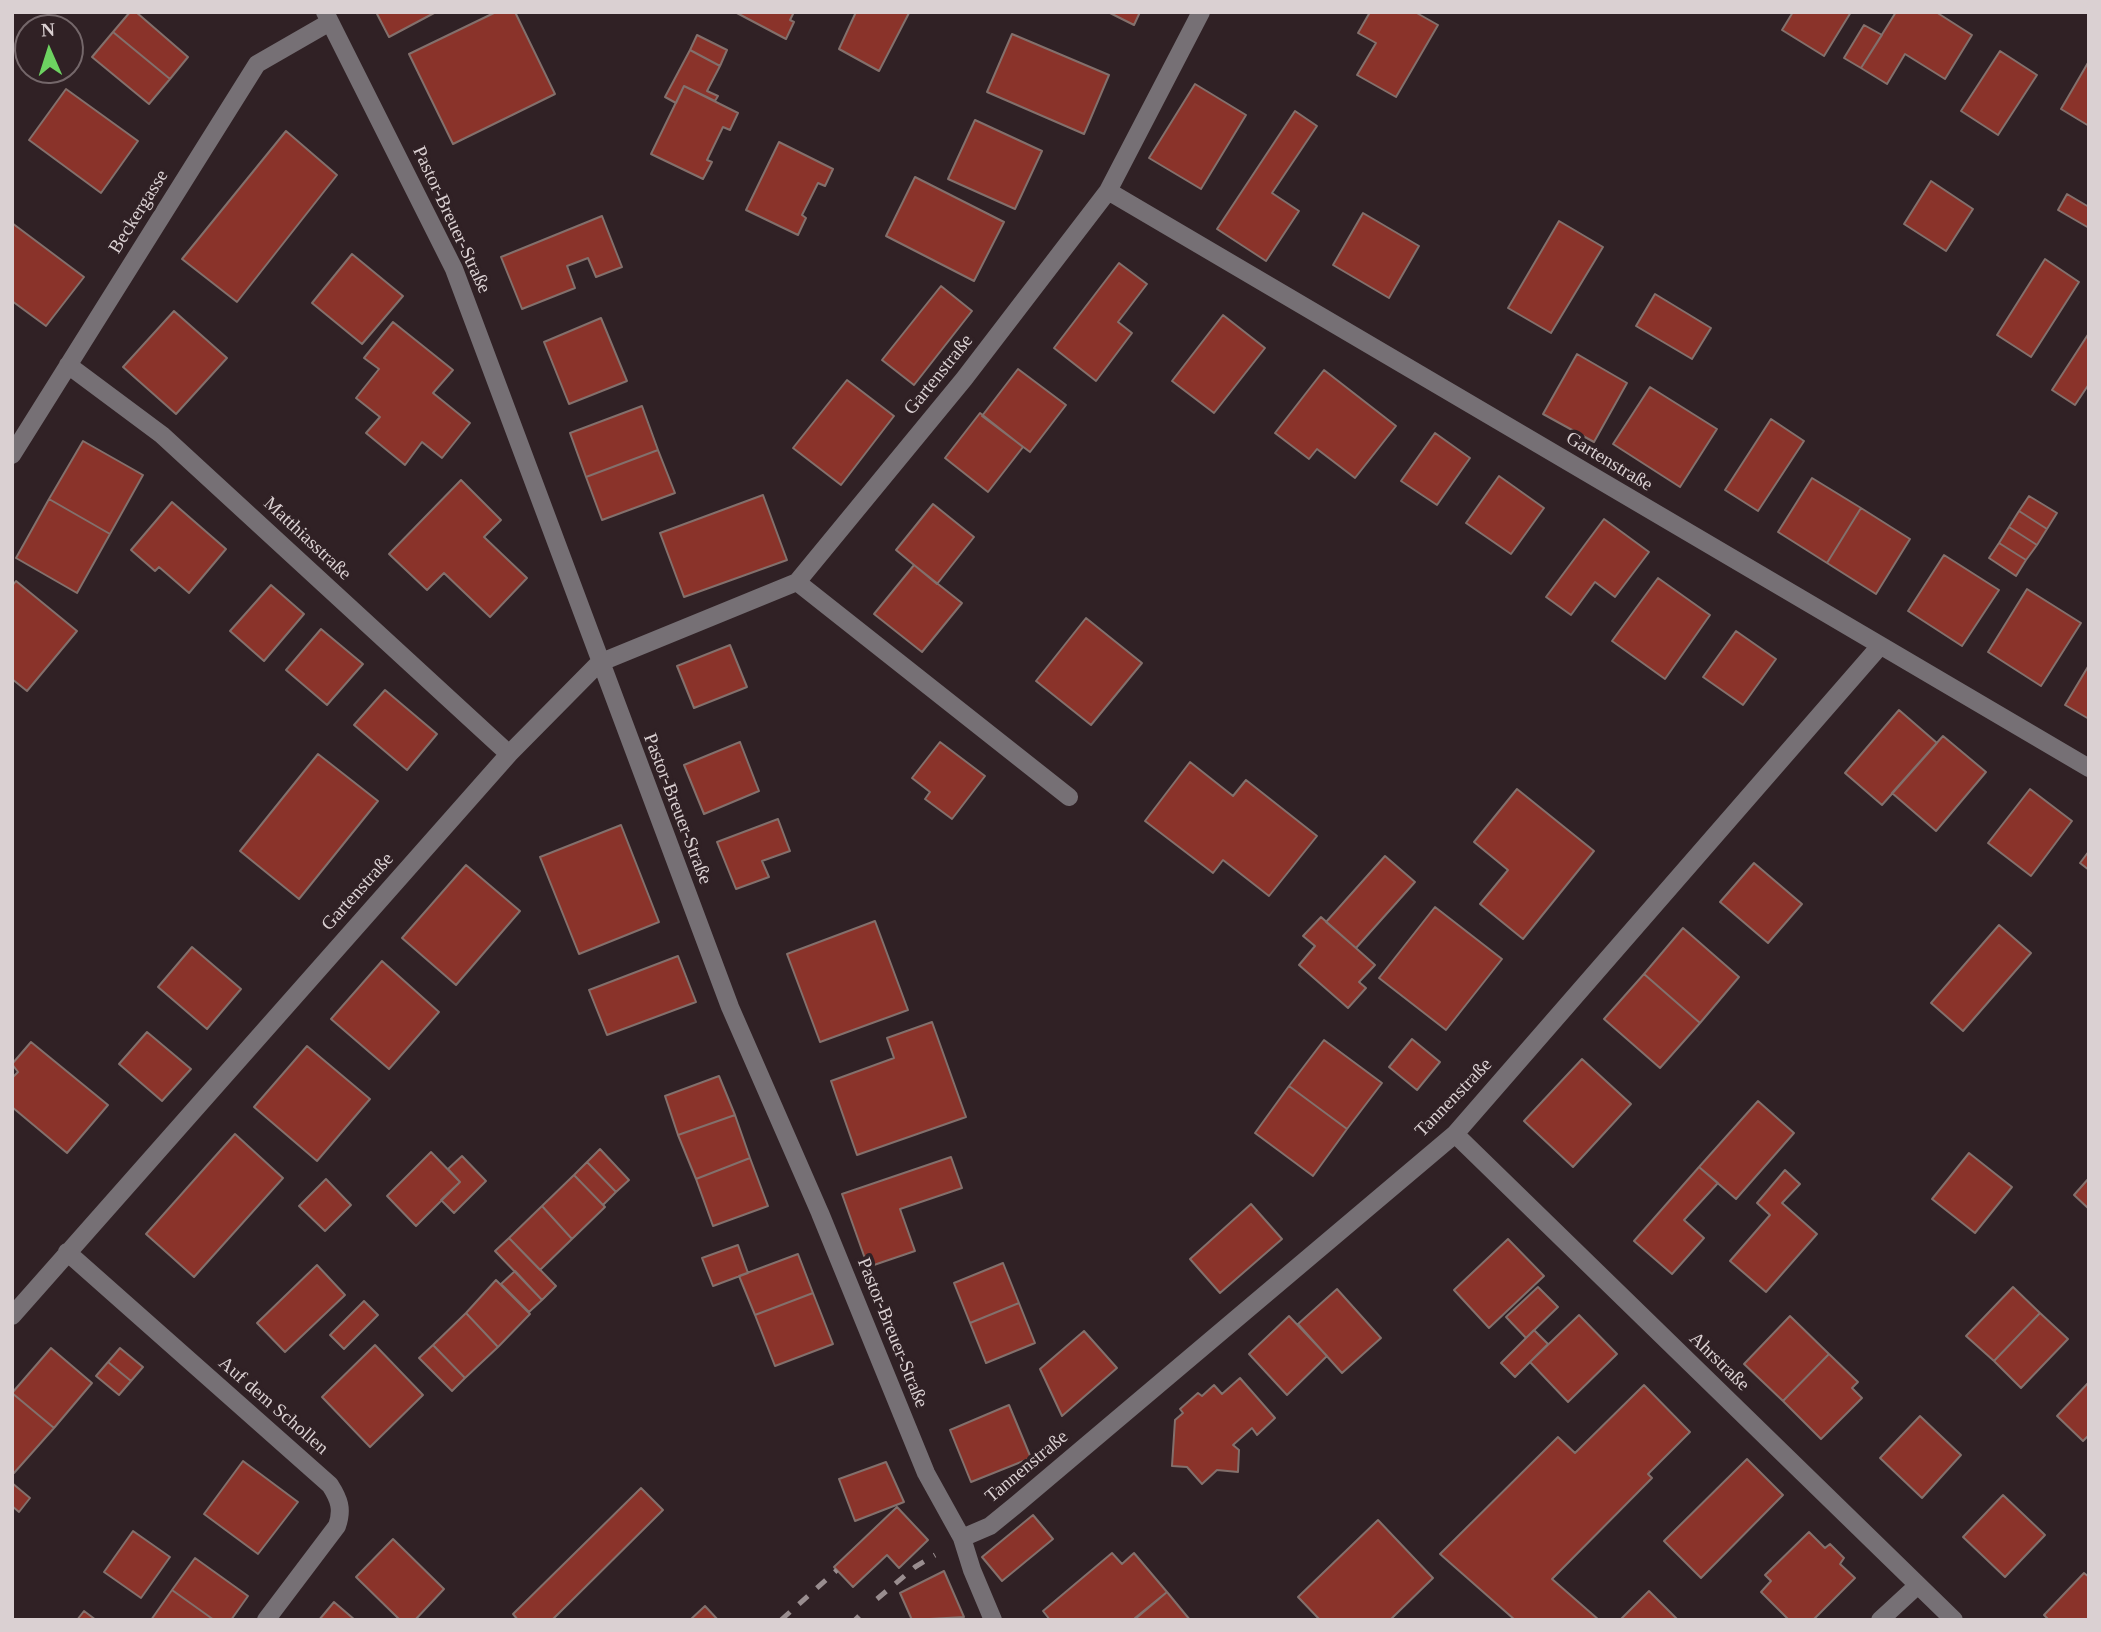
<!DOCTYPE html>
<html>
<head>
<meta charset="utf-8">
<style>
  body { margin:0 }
  #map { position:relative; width:2101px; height:1632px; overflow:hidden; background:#302125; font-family:"Times New Roman",serif }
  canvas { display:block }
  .frame { position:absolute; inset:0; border:14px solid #dad0d2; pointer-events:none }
  .north { position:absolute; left:14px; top:14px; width:70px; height:70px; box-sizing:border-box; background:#302125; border:2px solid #74676a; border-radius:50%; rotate:357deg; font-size:19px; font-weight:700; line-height:28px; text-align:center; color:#dad0d2 }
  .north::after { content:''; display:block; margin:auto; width:24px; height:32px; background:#6dd361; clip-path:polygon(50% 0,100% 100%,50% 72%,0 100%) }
</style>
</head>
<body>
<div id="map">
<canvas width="2101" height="1632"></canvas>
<div class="frame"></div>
<div class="north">N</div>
</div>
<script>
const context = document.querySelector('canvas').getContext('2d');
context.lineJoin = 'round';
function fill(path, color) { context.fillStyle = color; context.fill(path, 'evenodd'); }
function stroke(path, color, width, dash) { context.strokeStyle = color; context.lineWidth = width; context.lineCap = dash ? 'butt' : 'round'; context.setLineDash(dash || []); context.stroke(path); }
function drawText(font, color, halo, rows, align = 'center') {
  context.font = font + ' "Times New Roman",serif'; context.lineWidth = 7; context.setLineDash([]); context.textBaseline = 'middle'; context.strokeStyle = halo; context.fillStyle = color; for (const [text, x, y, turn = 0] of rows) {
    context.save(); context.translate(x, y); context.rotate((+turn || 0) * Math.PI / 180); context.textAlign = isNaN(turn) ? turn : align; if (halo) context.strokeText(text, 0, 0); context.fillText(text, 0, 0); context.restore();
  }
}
const building = new Path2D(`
  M 130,12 L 136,12 L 188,57 L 170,79 L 113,32 Z
  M 376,12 L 436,12 L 389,37 Z
  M 496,12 L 515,12 L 555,94 L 453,144 L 409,54 Z
  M 735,12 L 794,12 L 790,20 L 794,22 L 786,39 Z
  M 856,12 L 909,13 L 879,71 L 839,49 Z
  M 1108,12 L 1140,12 L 1134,25 Z
  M 1370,12 L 1415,12 L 1438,25 L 1396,97 L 1357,75 L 1376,43 L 1358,33 Z
  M 1793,12 L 1851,12 L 1824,56 L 1782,30 Z
  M 1896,12 L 1936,12 L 1972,35 L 1945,79 L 1905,54 L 1887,84 L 1861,68 Z
  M 1864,25 L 1882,35 L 1861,68 L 1844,58 Z
  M 113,32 L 170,79 L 149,104 L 92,57 Z
  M 1012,34 L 1109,75 L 1084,134 L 987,92 Z
  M 697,35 L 727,50 L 720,66 L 690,50 Z
  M 690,50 L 720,66 L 707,91 L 718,96 L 715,101 L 684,86 L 676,103 L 665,97 Z
  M 2000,51 L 2037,75 L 1998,135 L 1961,111 Z
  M 2089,61 L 2089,126 L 2061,109 Z
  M 1195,84 L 1246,115 L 1201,189 L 1149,158 Z
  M 684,86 L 738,113 L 730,130 L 723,127 L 707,160 L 712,162 L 703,179 L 651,154 Z
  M 66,89 L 138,141 L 101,193 L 29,140 Z
  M 1295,111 L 1317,126 L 1272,193 L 1299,211 L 1266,261 L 1217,229 Z
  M 975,120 L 1042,151 L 1015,209 L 948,179 Z
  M 286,131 L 337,175 L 237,302 L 182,259 Z
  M 779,142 L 833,169 L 825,186 L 818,183 L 802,215 L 806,218 L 798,235 L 746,210 Z
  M 915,177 L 1004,222 L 974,281 L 886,236 Z
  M 1931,181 L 1973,209 L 1946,251 L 1904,224 Z
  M 2067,194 L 2089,207 L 2089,228 L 2058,210 Z
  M 1363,213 L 1419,246 L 1389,298 L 1333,265 Z
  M 602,216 L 622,267 L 596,277 L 588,258 L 567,266 L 575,288 L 522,309 L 501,257 Z
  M 1559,221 L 1603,247 L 1551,333 L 1508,308 Z
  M 12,223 L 84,277 L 46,326 L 12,301 Z
  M 352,254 L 403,296 L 362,344 L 312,303 Z
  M 2045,259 L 2079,282 L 2031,357 L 1997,335 Z
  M 1119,263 L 1147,284 L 1118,322 L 1132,333 L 1096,381 L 1054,348 Z
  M 941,286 L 972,311 L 914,385 L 882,360 Z
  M 1655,294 L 1711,328 L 1692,359 L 1636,326 Z
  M 174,311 L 227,358 L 176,414 L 123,367 Z
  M 1223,315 L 1265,348 L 1214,413 L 1172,381 Z
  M 601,318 L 627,381 L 569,404 L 544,342 Z
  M 393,322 L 453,370 L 433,393 L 470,423 L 442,458 L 422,442 L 405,465 L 366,433 L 380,417 L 356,398 L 379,369 L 364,358 Z
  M 2089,333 L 2089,384 L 2075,405 L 2052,390 Z
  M 1577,354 L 1627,383 L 1594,442 L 1543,414 Z
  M 1018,369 L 1066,405 L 1030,452 L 982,416 Z
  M 1324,370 L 1396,426 L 1355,478 L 1317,449 L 1309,459 L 1275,433 Z
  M 847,380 L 894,416 L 841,485 L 793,448 Z
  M 1650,387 L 1717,429 L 1680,487 L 1613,444 Z
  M 642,406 L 658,450 L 586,477 L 570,433 Z
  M 980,413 L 1023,447 L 988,492 L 945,458 Z
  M 1771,419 L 1804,441 L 1758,511 L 1725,490 Z
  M 1435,433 L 1470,458 L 1437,505 L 1401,481 Z
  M 83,441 L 143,475 L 110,534 L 49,499 Z
  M 658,450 L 675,493 L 602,520 L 586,477 Z
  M 1499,476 L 1544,508 L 1511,554 L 1466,523 Z
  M 1812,478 L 1861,508 L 1827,563 L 1778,532 Z
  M 461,480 L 501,520 L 484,537 L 527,578 L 490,617 L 444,573 L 427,590 L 389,554 Z
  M 763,495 L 787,560 L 684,597 L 660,533 Z
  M 2029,496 L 2057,513 L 2047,529 L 2019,511 Z
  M 49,499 L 110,534 L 77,593 L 16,558 Z
  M 172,502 L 226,549 L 189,593 L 159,567 L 155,571 L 131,550 Z
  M 933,504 L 974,537 L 937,584 L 896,550 Z
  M 1861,508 L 1910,539 L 1876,594 L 1827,563 Z
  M 2019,511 L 2047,529 L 2037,545 L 2009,527 Z
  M 1604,519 L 1649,552 L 1615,597 L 1595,582 L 1571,615 L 1546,597 Z
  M 2009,527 L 2037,545 L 2026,560 L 1999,543 Z
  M 1999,543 L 2026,560 L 2016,576 L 1989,558 Z
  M 1944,555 L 1999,590 L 1962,646 L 1908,611 Z
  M 914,565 L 962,603 L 922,652 L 874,614 Z
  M 1658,578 L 1710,615 L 1665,679 L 1612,641 Z
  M 16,581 L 77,631 L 27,691 L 12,679 L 12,586 Z
  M 271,585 L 304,614 L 264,661 L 230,631 Z
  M 2027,589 L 2081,623 L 2041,686 L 1988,652 Z
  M 1086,618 L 1142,663 L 1091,725 L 1036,681 Z
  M 321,629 L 363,664 L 327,705 L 286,670 Z
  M 1736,631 L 1776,659 L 1743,705 L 1703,677 Z
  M 730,645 L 747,687 L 694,708 L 677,666 Z
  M 2089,665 L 2089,719 L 2065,705 Z
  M 385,690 L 437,734 L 407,770 L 354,725 Z
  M 1899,710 L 1937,743 L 1882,805 L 1845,773 Z
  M 1943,736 L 1986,772 L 1936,831 L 1892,793 Z
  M 740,742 L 759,791 L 704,814 L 684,765 Z
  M 940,742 L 985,776 L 952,819 L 925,799 L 930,792 L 912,778 Z
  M 318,754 L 378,801 L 299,899 L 240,851 Z
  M 1190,762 L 1233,796 L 1246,780 L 1317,836 L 1269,896 L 1223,860 L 1213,873 L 1145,821 Z
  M 1517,789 L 1594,851 L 1523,939 L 1480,904 L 1508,870 L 1474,842 Z
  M 2030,789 L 2072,821 L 2031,876 L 1988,843 Z
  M 778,819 L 790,851 L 762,861 L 769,877 L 736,889 L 717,842 Z
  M 621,825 L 659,922 L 579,954 L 540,857 Z
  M 2089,851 L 2089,870 L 2080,863 Z
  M 1385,856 L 1415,882 L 1356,948 L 1326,922 Z
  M 1754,863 L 1802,904 L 1768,943 L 1720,902 Z
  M 466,865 L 520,911 L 456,985 L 402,938 Z
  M 1435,907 L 1502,959 L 1446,1030 L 1379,978 Z
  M 1321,917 L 1375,965 L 1359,982 L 1366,988 L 1348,1008 L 1299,965 L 1315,946 L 1303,936 Z
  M 875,921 L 908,1010 L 820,1042 L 787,954 Z
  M 1999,925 L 2031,953 L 1963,1031 L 1931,1003 Z
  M 1683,928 L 1739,977 L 1700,1023 L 1644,974 Z
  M 192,947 L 241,989 L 207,1029 L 158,987 Z
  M 678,956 L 696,1002 L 607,1035 L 589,990 Z
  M 382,961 L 439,1012 L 389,1069 L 331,1019 Z
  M 1644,974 L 1700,1023 L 1660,1068 L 1604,1019 Z
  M 932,1022 L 966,1117 L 857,1155 L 831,1081 L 894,1058 L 887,1038 Z
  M 147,1032 L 191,1069 L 162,1101 L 119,1064 Z
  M 1412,1039 L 1440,1062 L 1417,1090 L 1389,1067 Z
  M 1324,1040 L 1382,1083 L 1347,1129 L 1289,1086 Z
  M 31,1042 L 108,1105 L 67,1153 L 12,1107 L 12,1078 L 18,1072 L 12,1064 Z
  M 307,1046 L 370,1099 L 317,1161 L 254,1107 Z
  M 1582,1059 L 1631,1104 L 1573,1167 L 1524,1121 Z
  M 719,1076 L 735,1115 L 678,1135 L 665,1096 Z
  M 1289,1086 L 1347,1129 L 1313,1176 L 1255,1133 Z
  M 1758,1101 L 1794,1133 L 1736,1199 L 1699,1167 Z
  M 735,1115 L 750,1158 L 696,1179 L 678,1135 Z
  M 235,1134 L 283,1178 L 194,1277 L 146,1234 Z
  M 600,1149 L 629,1180 L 616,1192 L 587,1162 Z
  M 431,1152 L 460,1182 L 416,1226 L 387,1196 Z
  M 1969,1153 L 2012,1187 L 1975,1233 L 1932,1199 Z
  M 462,1156 L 486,1181 L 454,1213 L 441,1200 L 460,1182 L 448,1169 Z
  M 951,1157 L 962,1188 L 900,1209 L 915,1251 L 868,1267 L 842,1194 Z
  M 750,1158 L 768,1206 L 713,1226 L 696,1179 Z
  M 587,1162 L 616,1192 L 603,1205 L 574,1175 Z
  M 1699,1167 L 1718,1183 L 1684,1220 L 1704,1238 L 1672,1274 L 1634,1241 Z
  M 1785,1170 L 1800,1184 L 1782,1203 L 1817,1234 L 1766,1292 L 1730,1261 L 1770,1215 L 1757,1203 Z
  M 574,1175 L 605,1207 L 572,1239 L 542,1206 Z
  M 2089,1178 L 2089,1209 L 2074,1195 Z
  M 326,1179 L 351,1205 L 325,1231 L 299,1206 Z
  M 1251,1204 L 1282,1239 L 1220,1293 L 1190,1259 Z
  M 542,1206 L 572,1239 L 540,1270 L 509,1238 Z
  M 509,1238 L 556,1286 L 542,1300 L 495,1251 Z
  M 1508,1239 L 1544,1276 L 1489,1328 L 1454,1290 Z
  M 738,1245 L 748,1273 L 713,1286 L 702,1258 Z
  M 798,1254 L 813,1293 L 755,1315 L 739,1276 Z
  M 1003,1263 L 1019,1303 L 970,1323 L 954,1283 Z
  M 317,1265 L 345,1295 L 285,1352 L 257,1323 Z
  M 515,1271 L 542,1300 L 529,1312 L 501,1284 Z
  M 496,1280 L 530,1314 L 498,1347 L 466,1313 Z
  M 1538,1287 L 1558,1307 L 1526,1338 L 1506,1317 Z
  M 2013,1287 L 2040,1313 L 1994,1361 L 1966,1336 Z
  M 1337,1289 L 1381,1338 L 1342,1373 L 1298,1324 Z
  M 813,1293 L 833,1344 L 775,1366 L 755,1315 Z
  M 364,1301 L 378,1315 L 344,1349 L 330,1335 Z
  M 1019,1303 L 1035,1343 L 986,1363 L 970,1323 Z
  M 466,1313 L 498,1347 L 465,1378 L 433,1345 Z
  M 2040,1313 L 2068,1339 L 2021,1388 L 1994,1361 Z
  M 1579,1315 L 1617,1354 L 1568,1402 L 1530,1362 Z
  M 1289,1316 L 1327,1356 L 1287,1395 L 1249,1354 Z
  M 1790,1316 L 1829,1354 L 1783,1401 L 1744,1364 Z
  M 1534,1330 L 1548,1344 L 1515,1377 L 1501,1363 Z
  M 1084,1331 L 1117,1368 L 1062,1416 L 1040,1369 Z
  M 375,1345 L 423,1395 L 370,1447 L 322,1397 Z
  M 433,1345 L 465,1378 L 452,1391 L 419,1358 Z
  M 51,1348 L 92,1383 L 54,1428 L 12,1393 Z
  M 120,1348 L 143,1367 L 131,1381 L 108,1362 Z
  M 1829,1354 L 1858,1382 L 1852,1388 L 1862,1398 L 1821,1439 L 1783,1401 Z
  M 108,1362 L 131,1381 L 119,1395 L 96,1376 Z
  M 1240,1378 L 1275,1418 L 1257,1435 L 1252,1428 L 1233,1445 L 1239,1450 L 1238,1472 L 1217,1470 L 1202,1484 L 1187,1467 L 1172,1466 L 1175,1420 L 1183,1413 L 1180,1409 L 1198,1393 L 1202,1396 L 1214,1385 L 1222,1394 Z
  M 2089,1382 L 2089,1435 L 2083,1441 L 2057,1416 Z
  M 1644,1385 L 1690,1432 L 1648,1474 L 1652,1478 L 1552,1579 L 1599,1620 L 1515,1620 L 1440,1554 L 1558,1437 L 1575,1453 Z
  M 12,1393 L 54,1428 L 14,1473 L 12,1472 Z
  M 1009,1405 L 1031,1458 L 971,1482 L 950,1430 Z
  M 1920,1416 L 1961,1455 L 1922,1498 L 1880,1458 Z
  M 1747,1459 L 1783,1495 L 1701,1578 L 1664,1541 Z
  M 243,1461 L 298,1502 L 258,1554 L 204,1514 Z
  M 886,1462 L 904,1502 L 855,1521 L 839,1479 Z
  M 12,1483 L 30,1498 L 19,1512 L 12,1506 Z
  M 641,1488 L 663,1510 L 552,1620 L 518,1620 L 513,1614 Z
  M 2003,1495 L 2045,1535 L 2005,1577 L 1963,1537 Z
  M 897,1507 L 928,1540 L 899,1568 L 887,1555 L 853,1587 L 834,1567 Z
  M 1033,1515 L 1053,1539 L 1002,1581 L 982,1557 Z
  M 1378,1520 L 1433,1578 L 1390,1620 L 1320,1620 L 1298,1597 Z
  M 133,1531 L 170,1557 L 141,1598 L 104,1572 Z
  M 1809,1532 L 1825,1548 L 1830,1544 L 1844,1558 L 1840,1564 L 1855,1578 L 1813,1620 L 1789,1620 L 1761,1592 L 1771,1581 L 1765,1575 Z
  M 393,1539 L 444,1589 L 415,1620 L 400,1620 L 356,1577 Z
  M 1112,1553 L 1122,1564 L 1134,1553 L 1167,1592 L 1134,1620 L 1050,1620 L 1043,1611 Z
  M 195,1558 L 248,1596 L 231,1620 L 214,1620 L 172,1590 Z
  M 944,1571 L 964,1617 L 912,1620 L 900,1593 Z
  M 2084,1573 L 2089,1577 L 2089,1620 L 2049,1620 L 2044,1615 Z
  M 172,1590 L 214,1620 L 151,1620 Z
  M 1649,1591 L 1678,1620 L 1620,1620 Z
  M 1167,1592 L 1190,1620 L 1137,1620 L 1135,1618 Z
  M 334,1602 L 355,1620 L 319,1620 Z
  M 705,1606 L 718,1620 L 690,1620 Z
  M 84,1611 L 96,1620 L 77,1620 Z`);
const minor = new Path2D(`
  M 325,12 L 454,269 L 730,1007 L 820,1213 L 926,1473 L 962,1538 L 972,1570 L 993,1620
  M 1108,191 L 1201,12
  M 68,365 L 162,435 L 509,754
  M 12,455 L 257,64 L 330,22
  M 797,582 L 1069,797
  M 1455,1134 L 1954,1620
  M 67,1252 L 330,1485 C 339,1499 343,1509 337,1526 L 266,1620
  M 12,1316 L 509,754 L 599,663 L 797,582 L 964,379 L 1108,191 L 2089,768
  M 962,1538 L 990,1526 L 1017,1504 L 1455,1134 L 1880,646
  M 1880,1620 L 1918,1585`);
const rail = new Path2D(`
  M 877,1599 L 915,1567 L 935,1555
  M 781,1620 L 837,1570
  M 855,1620 L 859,1616`);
const streetNames = [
  ["Beckergasse",139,212,-58],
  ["Pastor-Breuer-Straße",451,220,65],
  ["Gartenstraße",939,375,-51],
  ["Gartenstraße",1609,462,31],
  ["Matthiasstraße",307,539,43],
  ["Pastor-Breuer-Straße",677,809,69],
  ["Gartenstraße",358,892,-48],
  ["Tannenstraße",1454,1098,-46],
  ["Pastor-Breuer-Straße",892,1333,68],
  ["Ahrstraße",1719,1362,44],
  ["Auf dem Schollen",273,1406,41],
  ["Tannenstraße",1027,1467,-40]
];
fill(building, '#8a332a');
stroke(building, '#83706c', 2);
stroke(minor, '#767075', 18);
stroke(rail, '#998d8f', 5, [12, 12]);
drawText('19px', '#dad0d2', '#302125', streetNames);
</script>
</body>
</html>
